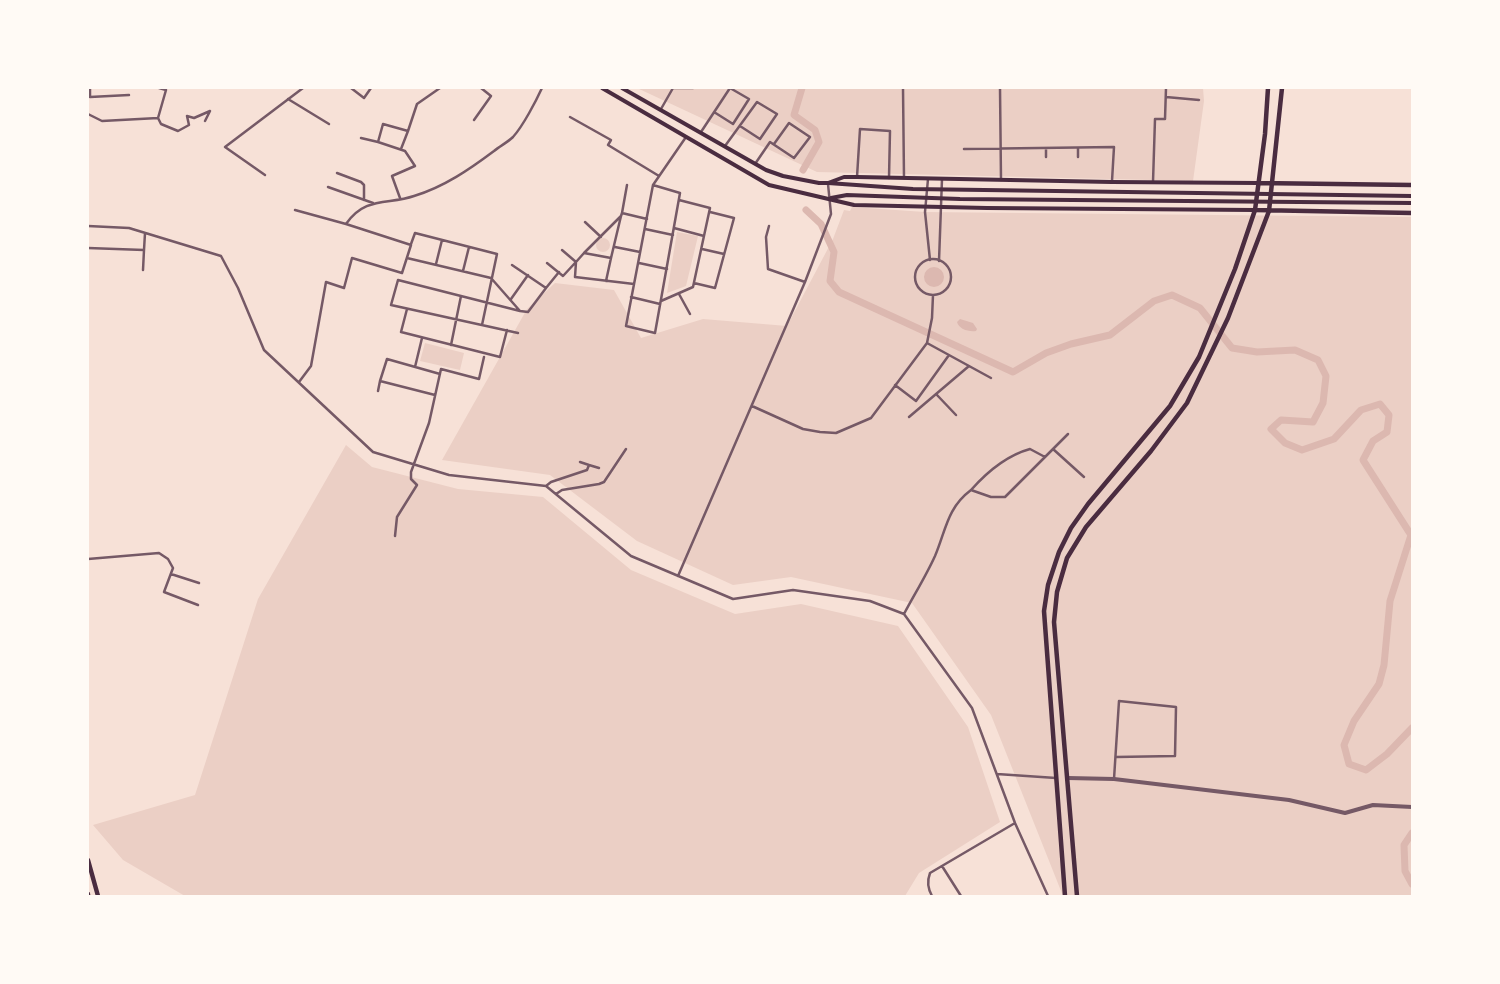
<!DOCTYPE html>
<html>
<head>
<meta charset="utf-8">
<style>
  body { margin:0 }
  #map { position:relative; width:1500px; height:984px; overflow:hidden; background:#f7e1d7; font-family:"IBM Plex Sans",sans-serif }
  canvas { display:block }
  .frame { position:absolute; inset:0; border:89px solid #fffaf5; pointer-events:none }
</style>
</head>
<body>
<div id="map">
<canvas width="1500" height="984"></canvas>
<div class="frame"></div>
</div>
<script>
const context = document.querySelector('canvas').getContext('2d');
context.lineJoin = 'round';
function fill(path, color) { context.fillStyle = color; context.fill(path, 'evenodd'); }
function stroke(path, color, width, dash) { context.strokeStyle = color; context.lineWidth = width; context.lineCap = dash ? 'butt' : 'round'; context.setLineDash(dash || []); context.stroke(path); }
const green = new Path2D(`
  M 637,88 L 1203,88 L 1204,101 L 1193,181 L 817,172 Z
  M 852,207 L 925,212 L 1412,217 L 1412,896 L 1063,896 L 991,715 L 912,603 L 791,577 L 733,585 L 637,541 L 550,475 L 442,460 L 527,309 L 555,283 L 614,290 L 641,338 L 703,319 L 787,326 L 833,239 L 844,210 L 850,211 Z
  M 677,232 L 698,236 L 686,286 L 667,293 Z
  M596 245a7 7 0 1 1 14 0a7 7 0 1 1-14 0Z
  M 425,343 L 464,353 L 460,370 L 420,361 Z
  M 346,445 L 372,467 L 458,489 L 543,497 L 631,570 L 735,614 L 801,604 L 898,626 L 968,727 L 1000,822 L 919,873 L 905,896 L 185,896 L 123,860 L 93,825 L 195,795 L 258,599 Z`);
const water = new Path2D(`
  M924 277a10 10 0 1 1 20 0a10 10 0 1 1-20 0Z
  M 960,319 L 973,323 L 977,329 L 976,331 C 968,332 959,329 957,322 Z`);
const canal = new Path2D(`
  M 802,88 L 794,115 L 815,130 L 819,142 L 803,170
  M 806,210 L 821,224 L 834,252 L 830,281 L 839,292 L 1013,372 L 1046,353 L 1071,344 L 1110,335 L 1154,301 L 1172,295 L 1200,308 L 1232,348 L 1257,352 L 1295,350 L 1318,360 L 1326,376 L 1323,403 L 1313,422 L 1281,420 L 1271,429 L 1285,443 L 1302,450 L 1334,439 L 1361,410 L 1380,404 L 1389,415 L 1387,432 L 1373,441 L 1363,460 L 1411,535 L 1390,601 L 1384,665 L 1379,684 L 1354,721 L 1344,745 L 1349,764 L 1366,770 L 1387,754 L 1412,728
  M 1412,833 L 1404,845 L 1405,871 L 1412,884`);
const minor = new Path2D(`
  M 90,88 L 90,97 L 129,95
  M 351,88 L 364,98 L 371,88
  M 903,88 L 904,178
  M 1000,88 L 1001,180
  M 1166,97 L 1199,100
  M 288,99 L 329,124
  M 661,109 L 673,88 L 693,88
  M 88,114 L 102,121 L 158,118 L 166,90 L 159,88
  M 570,117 L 611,140 L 608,145 L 659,176
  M 158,118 L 161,124 L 178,131 L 189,125 L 187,116 L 194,118 L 210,111 L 205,121
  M 474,120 L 491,96 L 481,88
  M 701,132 L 730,88 L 749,99 L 733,124 L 714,112
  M 361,138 L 378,142
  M 725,146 L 757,102 L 777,114 L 760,139 L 740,126
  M 1046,148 L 1046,157
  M 1078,148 L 1078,157
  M 401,149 L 408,131
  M 964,149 L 1114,147 L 1112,181
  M 755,164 L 770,142 L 794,158 L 810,137 L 789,123 L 774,144
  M 337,173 L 361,182 L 364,185 L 364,200
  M 265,175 L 225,147 L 303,88
  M 857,177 L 860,129 L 890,131 L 889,178
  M 928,179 L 925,212 L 930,260
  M 1153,182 L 1155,119 L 1165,119 L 1166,88
  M 653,185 L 680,193 L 655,333 L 626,326 L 653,185 L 686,137
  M 328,187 L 373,203
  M 400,198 L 392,176 L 415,166 L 405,151 L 378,142 L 383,124 L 408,131 L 417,104 L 440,88
  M 295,210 L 346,224 C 365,196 388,205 414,196 C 444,187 470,169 494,151 C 500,146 508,142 513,137 C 523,126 536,101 542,88
  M 622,213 L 627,185
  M 621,216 L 584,253 L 611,258 L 621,216 L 622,213 L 647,219
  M 585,222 L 601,237
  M 88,226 L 129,228 L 221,256 L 238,288 L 264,350 L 373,452 L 449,475 L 546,486 L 631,556 L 733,599 L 793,590 L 870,601 L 904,614 L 972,708 L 1015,823 L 1048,896
  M 769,226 L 766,237 L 768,269 L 805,282
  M 674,228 L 704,236
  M 645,229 L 673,235
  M 411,244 L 415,233 L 497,254 L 482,325
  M 615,247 L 640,252
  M 88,248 L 144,250 L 145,233
  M 702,249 L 724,254
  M 562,250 L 576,262
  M 584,253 L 576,262 L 575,277 L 634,284
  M 407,258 L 491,278 L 520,311 L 398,280 L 391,305 L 518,333
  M915 277a18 18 0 1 1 36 0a18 18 0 1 1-36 0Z
  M 939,261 L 942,179
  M 547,263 L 563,276 L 575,263
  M 639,263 L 667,269
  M 436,264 L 442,240
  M 512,265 L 546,288 L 528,312 L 520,311
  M 143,270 L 144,250
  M 463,271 L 469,247
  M 606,281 L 611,258
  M 694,283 L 715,288 L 734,218 L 710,212
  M 546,288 L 559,272
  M 679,294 L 690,314
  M 631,297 L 660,304
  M 511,299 L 528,275
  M 661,301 L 693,287 L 710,208 L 679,200
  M 407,309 L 401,332 L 500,357 L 507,330
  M 927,343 L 991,378
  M 451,345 L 461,296
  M 415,367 L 422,338
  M 299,382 L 311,366 L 326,282 L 344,288 L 352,258 L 402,273 L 411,245 L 346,224
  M 895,385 L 916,401 L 949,355
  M 378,391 L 380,381
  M 435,395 L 380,381 L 387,359 L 440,374
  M 937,395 L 956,415
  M 752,406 L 803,429 L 820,432 L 836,433 L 871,418 L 927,343 L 932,318 L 933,295
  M 909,417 L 969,366
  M 1053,449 L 1084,477
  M 1045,457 L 1030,449 C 1008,455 987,472 971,490 L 991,497 L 1005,497 L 1068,434
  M 589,465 L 599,468
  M 546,486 L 551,482 L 587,470 L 589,465 L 580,462
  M 556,494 L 562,490 L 599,484 L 604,482 L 626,449
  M 395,536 L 397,517 L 417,485 L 411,479 L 411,472 L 429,423 L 441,369 L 479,379 L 484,357
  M 88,559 L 159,553 L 168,559 L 173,568 L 164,592 L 198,605
  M 171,574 L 199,583
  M 678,576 L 805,282 L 831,214 L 828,184
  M 904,614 C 914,595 926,576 935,556 C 946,530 947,508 971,490
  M 997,774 L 1056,778
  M 1114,779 L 1119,701 L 1176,707 L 1175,756 L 1116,757
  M 942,866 L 961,896
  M 932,896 C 928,889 927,881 930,873 L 1015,823`);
const tertiary = new Path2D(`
  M 1068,778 L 1114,779 L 1289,800 L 1345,813 L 1373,805 L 1412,807`);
const secondary = new Path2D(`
  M 602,88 L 769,185 L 854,205 L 987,208 L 1255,210
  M 622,88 L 766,170 L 783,176 L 819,183 L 828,183 L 844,177 L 857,177 L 1112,182 L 1258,183
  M 828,183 L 913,189 L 1412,196
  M 831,198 L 847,195 L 960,199 L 1412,203`);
const primary = new Path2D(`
  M 88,860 L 98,896
  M 88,894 L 88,896
  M 1065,896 L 1044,611 L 1048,585 L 1059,552 L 1071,528 L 1088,504 L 1170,406 L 1199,357 L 1235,269 L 1255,210
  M 1077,896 L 1054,622 L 1057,592 L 1067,558 L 1086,527 L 1151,451 L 1187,403 L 1228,318 L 1269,211`);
const trunk = new Path2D(`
  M 1268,88 L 1265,134 L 1255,210 L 1412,213
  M 1258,183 L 1412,185
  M 1269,211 L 1282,88`);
fill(green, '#ebcfc5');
fill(water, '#dcb8b0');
stroke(canal, '#dcb8b0', 7);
stroke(minor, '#755966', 2.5);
stroke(tertiary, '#755966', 4);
stroke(secondary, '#4a2c40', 4);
stroke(primary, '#4a2c40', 4.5);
stroke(trunk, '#4a2c40', 4.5);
</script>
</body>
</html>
